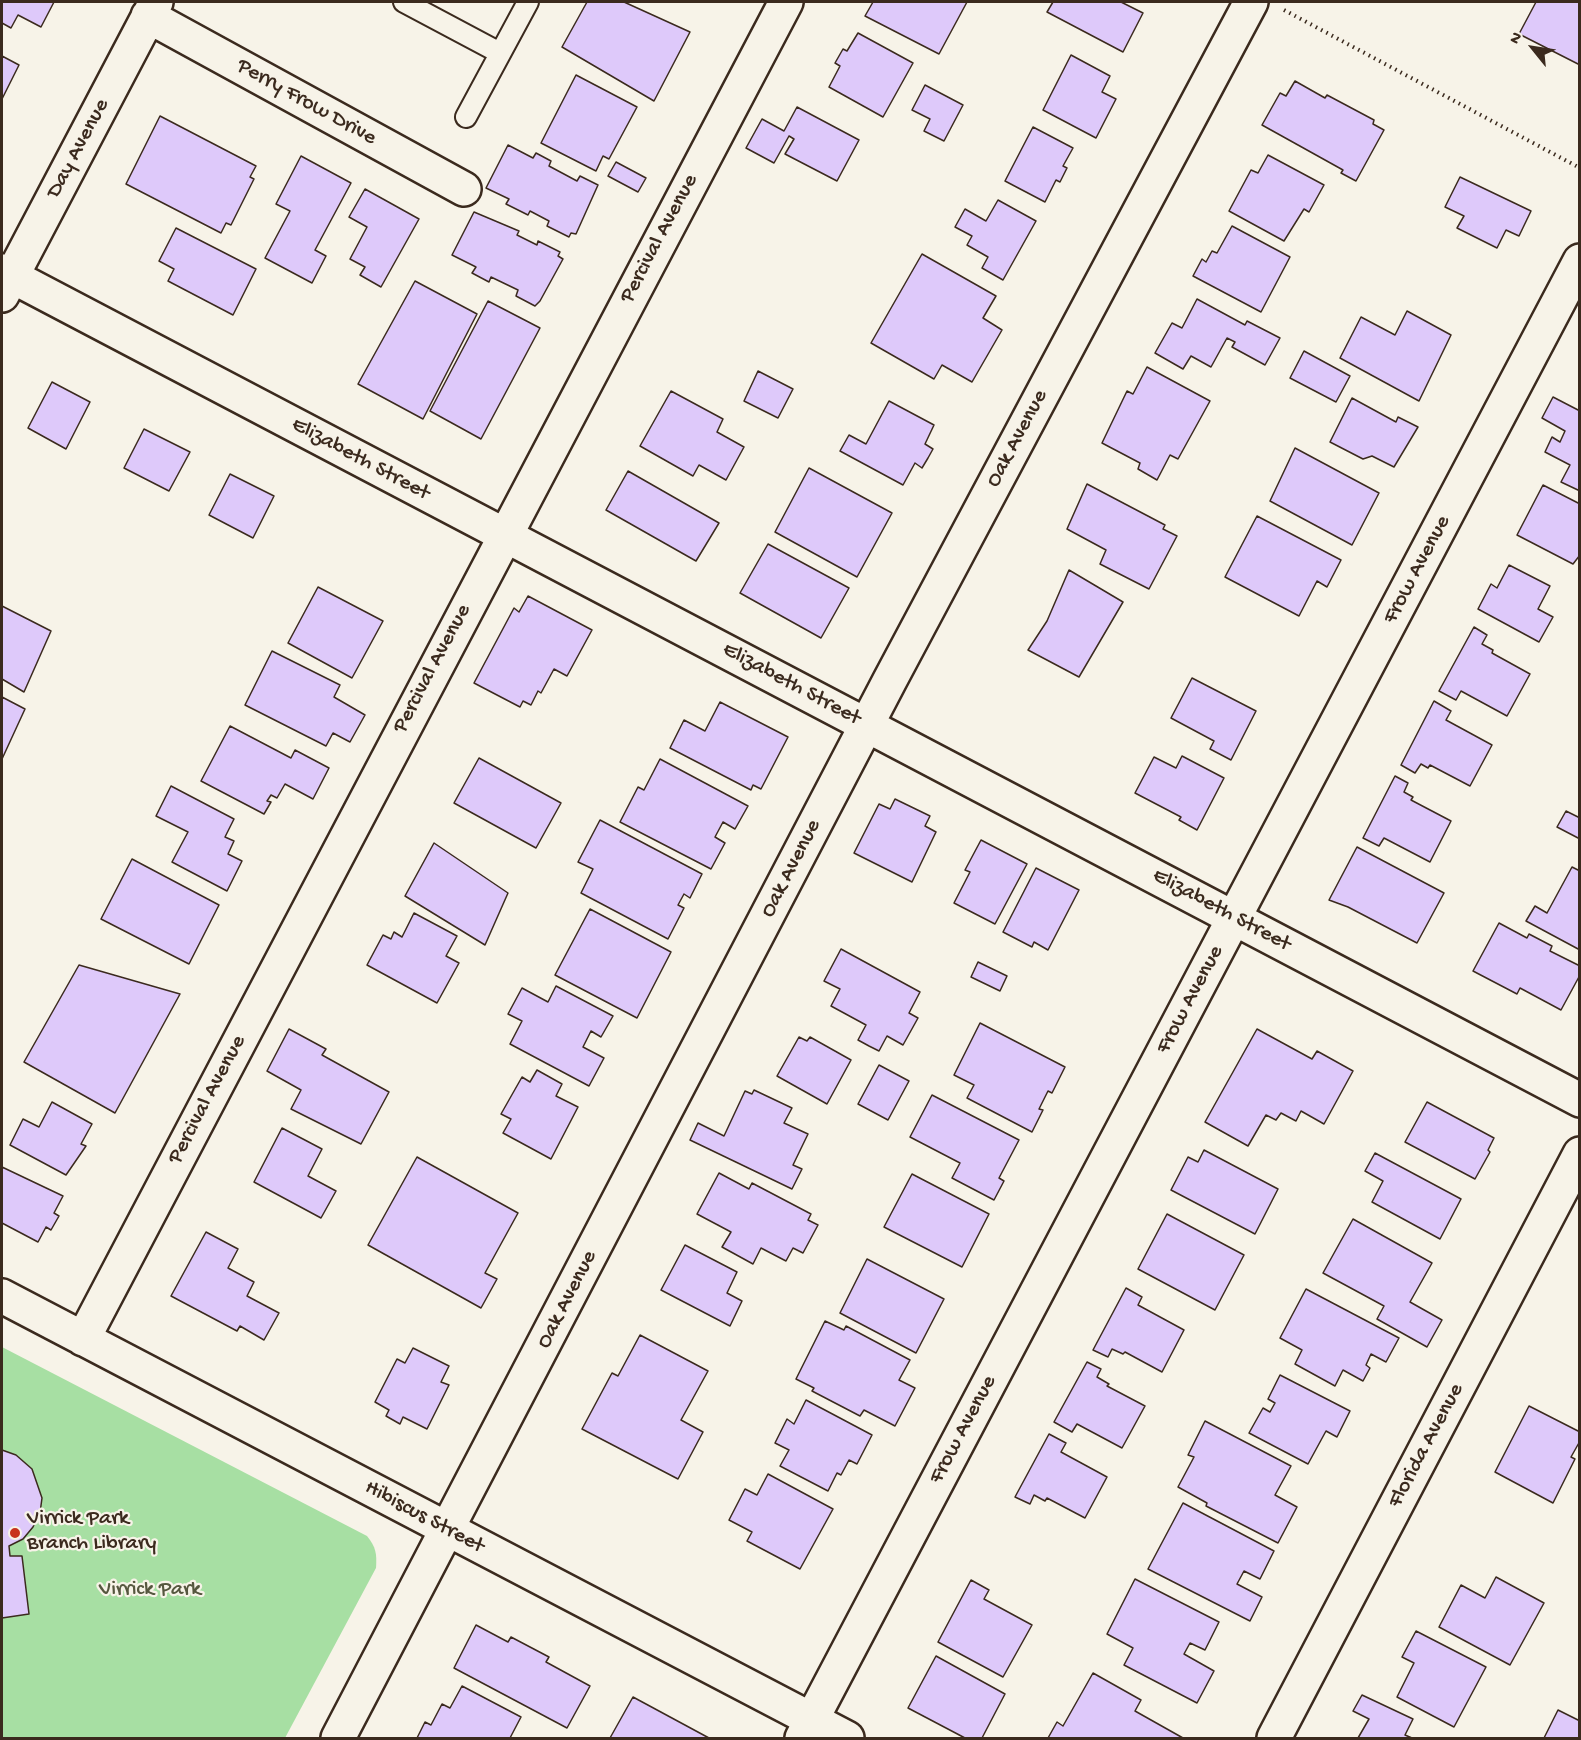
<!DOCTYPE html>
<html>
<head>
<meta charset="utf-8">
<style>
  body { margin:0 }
  #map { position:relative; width:1581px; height:1740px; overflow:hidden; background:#f7f3e8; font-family:"Gochi Hand",sans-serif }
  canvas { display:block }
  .frame { position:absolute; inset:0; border:3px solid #3b2a1e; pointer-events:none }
  .north { position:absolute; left:1503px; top:18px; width:60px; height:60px; -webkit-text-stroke:4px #f7f3e8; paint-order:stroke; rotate:300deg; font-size:16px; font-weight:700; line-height:24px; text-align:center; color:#3b2a1e }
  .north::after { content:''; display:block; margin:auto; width:21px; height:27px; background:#3b2a1e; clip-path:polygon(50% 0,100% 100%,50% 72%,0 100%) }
</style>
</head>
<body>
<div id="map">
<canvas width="1581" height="1740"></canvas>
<div class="frame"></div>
<div class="north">N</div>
</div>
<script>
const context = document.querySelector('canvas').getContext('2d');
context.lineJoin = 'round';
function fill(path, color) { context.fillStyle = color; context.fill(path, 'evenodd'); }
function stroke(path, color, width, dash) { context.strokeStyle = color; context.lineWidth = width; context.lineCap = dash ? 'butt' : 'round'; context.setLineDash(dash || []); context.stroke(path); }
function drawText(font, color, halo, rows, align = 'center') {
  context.font = font + ' "Gochi Hand",sans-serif'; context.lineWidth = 4.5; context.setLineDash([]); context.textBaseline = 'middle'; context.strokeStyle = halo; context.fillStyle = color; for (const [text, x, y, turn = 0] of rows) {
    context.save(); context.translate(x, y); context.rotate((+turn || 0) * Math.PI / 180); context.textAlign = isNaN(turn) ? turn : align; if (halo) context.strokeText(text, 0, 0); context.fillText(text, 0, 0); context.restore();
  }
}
const green = new Path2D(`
  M 2,1347 L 367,1536 C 376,1547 377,1554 376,1568 L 285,1738 L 2,1738 Z`);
const building = new Path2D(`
  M 2,2 L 54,2 L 41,27 L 18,15 L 11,28 L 2,23 Z
  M 587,2 L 624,2 L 690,32 L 654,101 L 562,47 Z
  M 873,2 L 967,2 L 939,54 L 865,16 Z
  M 1053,2 L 1121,2 L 1143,13 L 1123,52 L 1047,12 Z
  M 1536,2 L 1580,2 L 1580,65 L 1519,34 Z
  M 858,33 L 913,63 L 883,117 L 829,87 L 840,66 L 835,63 L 843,49 L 847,51 Z
  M 1071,55 L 1110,76 L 1102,92 L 1116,99 L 1096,138 L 1043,110 Z
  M 2,56 L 19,65 L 2,99 Z
  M 576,75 L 637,107 L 609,159 L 603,156 L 596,171 L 541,143 Z
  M 1295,81 L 1325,98 L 1327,95 L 1374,120 L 1373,124 L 1384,130 L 1356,181 L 1341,173 L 1343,170 L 1262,125 L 1280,93 L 1286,96 Z
  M 925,85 L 963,105 L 944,141 L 924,131 L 930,119 L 912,110 Z
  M 797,107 L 859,140 L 837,181 L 785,154 L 794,139 L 789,136 L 774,163 L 746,148 L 762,119 L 784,131 Z
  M 160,116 L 256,166 L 250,177 L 254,179 L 231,225 L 226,223 L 221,233 L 126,184 Z
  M 1033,127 L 1073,148 L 1063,166 L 1067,168 L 1060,182 L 1056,180 L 1045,202 L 1005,181 Z
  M 508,145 L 533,158 L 536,153 L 551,161 L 549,166 L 577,181 L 580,176 L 598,185 L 576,234 L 571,233 L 569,237 L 547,226 L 549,221 L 530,211 L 528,215 L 506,204 L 509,199 L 486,188 Z
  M 1268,155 L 1324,185 L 1309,212 L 1304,209 L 1284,241 L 1229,211 L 1251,170 L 1258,173 Z
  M 301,156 L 351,183 L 315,250 L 326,256 L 312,283 L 265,258 L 290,211 L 276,204 Z
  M 616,162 L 646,178 L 638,192 L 608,176 Z
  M 1460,177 L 1531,211 L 1519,236 L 1506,230 L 1497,248 L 1457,228 L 1464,216 L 1445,207 Z
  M 365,189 L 419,219 L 381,287 L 360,275 L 365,267 L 350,259 L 367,227 L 349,217 Z
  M 998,200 L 1036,221 L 1003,280 L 982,268 L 988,257 L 967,245 L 972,236 L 955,227 L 965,209 L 986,221 Z
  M 474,212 L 519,231 L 517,235 L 537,245 L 538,241 L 560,252 L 558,256 L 563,259 L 540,301 L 535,306 L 516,296 L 518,290 L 491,277 L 489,282 L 472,273 L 476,267 L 452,255 Z
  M 1232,226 L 1290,257 L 1261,312 L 1193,276 L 1202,259 L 1206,262 L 1212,251 L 1217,253 Z
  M 176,228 L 256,269 L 233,315 L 168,281 L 174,269 L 159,261 Z
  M 922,254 L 996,296 L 983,318 L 1002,330 L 972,382 L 942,365 L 934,379 L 871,343 Z
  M 415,281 L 477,314 L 423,419 L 358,384 Z
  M 1197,299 L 1245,325 L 1247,321 L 1280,338 L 1265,365 L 1232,347 L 1235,342 L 1227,338 L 1211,367 L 1191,356 L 1183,369 L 1155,353 L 1172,323 L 1182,328 Z
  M 488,301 L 540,328 L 481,439 L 430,411 Z
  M 1407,311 L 1451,335 L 1419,401 L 1340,358 L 1361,317 L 1395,335 Z
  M 1304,351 L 1350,376 L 1336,402 L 1290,378 Z
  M 1147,367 L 1210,401 L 1178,459 L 1170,455 L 1157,480 L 1138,469 L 1140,463 L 1102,443 L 1127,391 L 1133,394 Z
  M 758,371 L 793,389 L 778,418 L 744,401 Z
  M 52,382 L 90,402 L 66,449 L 28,428 Z
  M 671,391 L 723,419 L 717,432 L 744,447 L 726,480 L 699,465 L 693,476 L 640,446 Z
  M 1553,397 L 1580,411 L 1580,491 L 1561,482 L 1570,465 L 1545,452 L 1552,437 L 1560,442 L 1565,431 L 1542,418 Z
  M 1352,398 L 1396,422 L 1398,417 L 1418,427 L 1394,467 L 1372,456 L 1363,459 L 1330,442 Z
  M 889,401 L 934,425 L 925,444 L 933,449 L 928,458 L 922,468 L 915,463 L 903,485 L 840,451 L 849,435 L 866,444 Z
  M 144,429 L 190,452 L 169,491 L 124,468 Z
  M 1295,448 L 1379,493 L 1352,545 L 1270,501 Z
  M 809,468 L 892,513 L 857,577 L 775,532 Z
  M 628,471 L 719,523 L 696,561 L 606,510 Z
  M 230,474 L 274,496 L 253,538 L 209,515 Z
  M 1087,484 L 1165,525 L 1163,529 L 1177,536 L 1149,589 L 1100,564 L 1106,550 L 1067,529 Z
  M 1543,485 L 1580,504 L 1580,555 L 1573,564 L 1517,535 Z
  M 1257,516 L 1341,560 L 1327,587 L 1317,581 L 1299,616 L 1225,577 Z
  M 768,544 L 849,588 L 821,638 L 740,593 Z
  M 1509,565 L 1550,586 L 1538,609 L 1553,617 L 1539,642 L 1478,609 L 1491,584 L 1497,588 Z
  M 1069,570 L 1123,602 L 1079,677 L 1028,650 L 1047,621 Z
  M 318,587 L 383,621 L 352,678 L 288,643 Z
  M 528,596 L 592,630 L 567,676 L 554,669 L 541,693 L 538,691 L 531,705 L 523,701 L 520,707 L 474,683 L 514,608 L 519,612 Z
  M 2,606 L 51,631 L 24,692 L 2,679 Z
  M 1474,627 L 1487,635 L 1482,644 L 1493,650 L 1492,653 L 1530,674 L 1507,716 L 1461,691 L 1456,700 L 1439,691 Z
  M 272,651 L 340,685 L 334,697 L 365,715 L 350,742 L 333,733 L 326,746 L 245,705 Z
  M 1192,678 L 1256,711 L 1231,760 L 1210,749 L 1214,741 L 1171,718 Z
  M 2,697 L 25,709 L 2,759 Z
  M 1434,701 L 1451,711 L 1446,720 L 1492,745 L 1470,786 L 1430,765 L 1428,768 L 1421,764 L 1415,773 L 1401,765 Z
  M 720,702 L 788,737 L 761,789 L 753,785 L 751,790 L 670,748 L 684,720 L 705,731 Z
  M 230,726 L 291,758 L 295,750 L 329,768 L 313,799 L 285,784 L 277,798 L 271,795 L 267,801 L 271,802 L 264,814 L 201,781 Z
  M 1182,756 L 1224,778 L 1197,830 L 1179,820 L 1181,817 L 1135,793 L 1154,757 L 1176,768 Z
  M 479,758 L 561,803 L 536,848 L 454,803 Z
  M 660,759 L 748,806 L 735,829 L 723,822 L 715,837 L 725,843 L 711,869 L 620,822 L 638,787 L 644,790 Z
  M 1395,776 L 1408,783 L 1404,792 L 1413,797 L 1411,800 L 1451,821 L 1430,862 L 1384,838 L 1379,846 L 1363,838 Z
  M 171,786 L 234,819 L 225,837 L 234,841 L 228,854 L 242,861 L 227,891 L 172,862 L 188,832 L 156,816 Z
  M 895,799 L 930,816 L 925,826 L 936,832 L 912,882 L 854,853 L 879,804 L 890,809 Z
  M 1566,811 L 1580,818 L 1580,839 L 1557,827 Z
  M 600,820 L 702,874 L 690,898 L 684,894 L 678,905 L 684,908 L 668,939 L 581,893 L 593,869 L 578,862 Z
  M 981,840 L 1027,864 L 995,924 L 954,903 L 970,872 L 965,870 Z
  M 434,843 L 508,893 L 485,945 L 405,896 Z
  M 1357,847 L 1444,893 L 1417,943 L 1348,907 L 1329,900 Z
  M 132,859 L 219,905 L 189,964 L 101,919 Z
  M 1572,867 L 1580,871 L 1580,950 L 1526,921 L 1535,906 L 1547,913 Z
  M 1036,868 L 1079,890 L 1048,950 L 1034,942 L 1032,947 L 1003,932 Z
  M 590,909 L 671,952 L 637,1018 L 555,975 Z
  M 414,913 L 457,936 L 446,956 L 459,963 L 437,1003 L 367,965 L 383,935 L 391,939 L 394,932 L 402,937 Z
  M 1499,923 L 1527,938 L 1529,934 L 1552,946 L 1550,951 L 1580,966 L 1580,975 L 1561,1010 L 1520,988 L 1517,994 L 1473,971 Z
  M 841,949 L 920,992 L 909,1013 L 918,1018 L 903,1045 L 887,1036 L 879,1051 L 869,1046 L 858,1040 L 866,1025 L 831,1006 L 840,989 L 824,981 Z
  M 978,962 L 1007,976 L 1000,991 L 971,977 Z
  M 79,965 L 180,994 L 115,1113 L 24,1062 Z
  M 556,986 L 613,1016 L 601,1037 L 591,1031 L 583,1047 L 604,1058 L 589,1086 L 510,1044 L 522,1021 L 508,1014 L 522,988 L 548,1002 Z
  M 980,1023 L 1065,1067 L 1052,1093 L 1048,1091 L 1039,1109 L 1043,1110 L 1032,1132 L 967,1098 L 974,1085 L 954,1075 Z
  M 289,1029 L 326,1049 L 322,1055 L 389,1092 L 361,1144 L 291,1109 L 301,1090 L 267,1071 Z
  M 1257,1029 L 1312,1059 L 1317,1051 L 1353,1071 L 1324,1124 L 1301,1111 L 1296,1121 L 1281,1113 L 1276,1120 L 1266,1115 L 1248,1146 L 1205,1122 Z
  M 799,1037 L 807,1041 L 810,1037 L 851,1060 L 827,1104 L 777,1076 Z
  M 879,1065 L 909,1081 L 888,1120 L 858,1104 Z
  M 537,1070 L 562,1084 L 556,1096 L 578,1107 L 551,1159 L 503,1133 L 511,1119 L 501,1114 L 522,1077 L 530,1082 Z
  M 754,1090 L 792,1108 L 784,1123 L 808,1134 L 793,1165 L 802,1169 L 792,1189 L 690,1140 L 698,1123 L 724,1136 L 745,1091 L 752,1094 Z
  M 932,1095 L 1019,1140 L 999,1178 L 1004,1181 L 994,1200 L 952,1178 L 960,1163 L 910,1137 Z
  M 52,1102 L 92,1124 L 81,1144 L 86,1146 L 66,1175 L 10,1145 L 23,1119 L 39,1127 Z
  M 1427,1102 L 1494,1138 L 1488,1150 L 1490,1152 L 1475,1179 L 1405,1142 Z
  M 282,1128 L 322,1149 L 308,1176 L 336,1191 L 321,1218 L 254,1182 Z
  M 1204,1150 L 1278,1189 L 1255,1234 L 1171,1190 L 1188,1157 L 1198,1162 Z
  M 1375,1153 L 1461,1199 L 1440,1239 L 1372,1202 L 1383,1181 L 1365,1171 Z
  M 417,1157 L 518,1213 L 485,1273 L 497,1279 L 481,1308 L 368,1245 Z
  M 2,1167 L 63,1196 L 54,1213 L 59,1216 L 51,1230 L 46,1227 L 38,1242 L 2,1223 Z
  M 719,1173 L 749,1189 L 752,1183 L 811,1214 L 808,1220 L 818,1225 L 803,1253 L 793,1248 L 786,1261 L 761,1248 L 753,1264 L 722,1247 L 731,1232 L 697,1214 Z
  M 912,1174 L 989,1214 L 962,1267 L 884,1227 Z
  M 1167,1214 L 1244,1255 L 1215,1310 L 1138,1269 Z
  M 1353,1219 L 1432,1263 L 1410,1302 L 1442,1320 L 1427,1347 L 1377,1319 L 1384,1306 L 1323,1273 Z
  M 206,1232 L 238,1249 L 228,1268 L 254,1282 L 247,1296 L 279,1313 L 264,1340 L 240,1326 L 237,1331 L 171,1296 Z
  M 685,1245 L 737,1272 L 727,1293 L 742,1301 L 730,1326 L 661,1290 Z
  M 867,1259 L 944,1299 L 916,1353 L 840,1313 Z
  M 1126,1288 L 1142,1297 L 1138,1305 L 1184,1330 L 1162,1372 L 1125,1352 L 1123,1354 L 1112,1349 L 1108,1357 L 1093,1350 Z
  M 1306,1289 L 1399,1338 L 1386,1362 L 1371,1354 L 1366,1365 L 1370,1368 L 1363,1381 L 1343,1370 L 1335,1386 L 1295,1364 L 1302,1350 L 1280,1338 Z
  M 825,1321 L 844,1330 L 846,1326 L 910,1360 L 899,1380 L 915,1388 L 895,1426 L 864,1410 L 860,1416 L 812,1391 L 814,1388 L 796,1379 Z
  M 640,1335 L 708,1371 L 681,1420 L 703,1432 L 678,1479 L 582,1429 L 612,1373 L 618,1376 Z
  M 413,1348 L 449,1366 L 441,1382 L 449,1385 L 427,1429 L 403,1417 L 400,1424 L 386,1416 L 389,1410 L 375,1402 L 397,1359 L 405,1363 Z
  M 1087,1362 L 1101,1369 L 1097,1377 L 1109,1384 L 1107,1386 L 1145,1406 L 1122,1448 L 1077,1424 L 1072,1432 L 1054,1422 Z
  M 1280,1375 L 1350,1411 L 1337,1437 L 1326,1431 L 1308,1464 L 1249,1433 L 1263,1408 L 1270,1412 L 1275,1403 L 1268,1399 Z
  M 806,1400 L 872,1435 L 857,1464 L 849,1460 L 841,1475 L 837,1473 L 828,1491 L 780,1466 L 789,1450 L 775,1443 L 787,1419 L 794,1424 Z
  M 1529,1406 L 1580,1432 L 1580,1441 L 1571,1457 L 1575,1459 L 1553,1503 L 1495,1472 Z
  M 1205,1421 L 1291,1466 L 1275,1495 L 1297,1507 L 1278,1543 L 1206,1506 L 1207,1503 L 1178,1487 L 1194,1457 L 1188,1455 Z
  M 1049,1434 L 1066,1443 L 1061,1452 L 1107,1477 L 1085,1518 L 1047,1498 L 1045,1501 L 1034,1495 L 1030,1504 L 1015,1497 Z
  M 2,1450 L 16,1455 L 32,1469 L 42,1498 L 40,1513 L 33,1527 L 23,1539 L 9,1546 L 10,1556 L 22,1556 L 29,1614 L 2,1618 Z
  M 768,1474 L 833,1509 L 800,1569 L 747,1541 L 752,1532 L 729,1520 L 745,1489 L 757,1495 Z
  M 1183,1503 L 1274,1551 L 1260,1579 L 1244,1571 L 1237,1584 L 1262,1597 L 1250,1621 L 1148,1569 Z
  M 1496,1577 L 1544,1603 L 1510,1665 L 1439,1627 L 1461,1585 L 1485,1598 Z
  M 1135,1579 L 1219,1622 L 1205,1650 L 1190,1643 L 1184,1654 L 1214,1671 L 1197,1703 L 1124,1665 L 1133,1648 L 1107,1634 Z
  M 971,1580 L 989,1590 L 984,1599 L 1032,1625 L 1003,1677 L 938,1642 Z
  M 476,1625 L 508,1642 L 511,1637 L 549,1657 L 546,1662 L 590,1686 L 567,1728 L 454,1668 Z
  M 1416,1631 L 1486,1667 L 1454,1727 L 1397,1697 L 1414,1663 L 1402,1657 Z
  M 936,1656 L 1005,1694 L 982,1738 L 965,1738 L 908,1708 Z
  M 1093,1673 L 1141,1700 L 1135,1711 L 1183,1738 L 1048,1738 L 1057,1722 L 1063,1726 Z
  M 462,1686 L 521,1717 L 510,1738 L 417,1738 L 425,1722 L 431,1725 L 442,1704 L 450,1708 Z
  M 1362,1695 L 1413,1719 L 1405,1735 L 1412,1738 L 1358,1738 L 1369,1719 L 1353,1711 Z
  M 633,1697 L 709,1738 L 610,1738 Z
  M 1558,1710 L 1580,1721 L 1580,1738 L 1544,1738 Z`);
const path = new Path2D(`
  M 1284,10 L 1580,168`);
const lane = new Path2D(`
  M 404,2 L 500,53
  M 466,117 L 528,2`);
const street = new Path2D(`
  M 148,16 L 464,189
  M 2,271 L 1580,1100
  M 2,295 L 156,2
  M 2,1296 L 847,1738
  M 83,1339 L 786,2
  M 338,1738 L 890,680 L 1251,2
  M 802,1738 L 1580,261
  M 1274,1738 L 1580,1154`);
const markers = [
  [15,1533,6,"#c8321e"]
];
const streetNames = [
  ["Perry Frow Drive",306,103,29],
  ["Day Avenue",79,149,-62],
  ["Percival Avenue",660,239,-62],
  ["Oak Avenue",1018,439,-62],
  ["Elizabeth Street",360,460,28],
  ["Frow Avenue",1418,570,-62],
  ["Percival Avenue",433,669,-62],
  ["Elizabeth Street",791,685,28],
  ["Oak Avenue",792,869,-63],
  ["Elizabeth Street",1221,911,28],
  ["Frow Avenue",1191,1000,-62],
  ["Percival Avenue",208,1100,-62],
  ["Oak Avenue",568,1300,-63],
  ["Frow Avenue",964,1430,-62],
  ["Florida Avenue",1427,1446,-62],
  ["Hibiscus Street",424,1518,28]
];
const poiNames = [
  ["Virrick Park",27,1520],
  ["Branch Library",27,1545]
];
const parkNames = [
  ["Virrick Park",150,1591]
];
fill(green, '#a7dfa3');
fill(building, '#dec9fa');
stroke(building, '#3b2a1e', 1.5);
stroke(lane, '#3b2a1e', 24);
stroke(street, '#3b2a1e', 38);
stroke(path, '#3b2a1e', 4, [1.5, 4.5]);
stroke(lane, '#f7f3e8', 20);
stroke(street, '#f7f3e8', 33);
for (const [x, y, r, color] of markers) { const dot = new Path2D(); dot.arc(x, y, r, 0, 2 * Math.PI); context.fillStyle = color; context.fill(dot); stroke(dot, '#f7f3e8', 2); }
drawText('22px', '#3b2a1e', '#f7f3e8', streetNames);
drawText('22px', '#3b2a1e', '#f7f3e8', poiNames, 'left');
drawText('22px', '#56573f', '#f7f3e8', parkNames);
</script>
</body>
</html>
